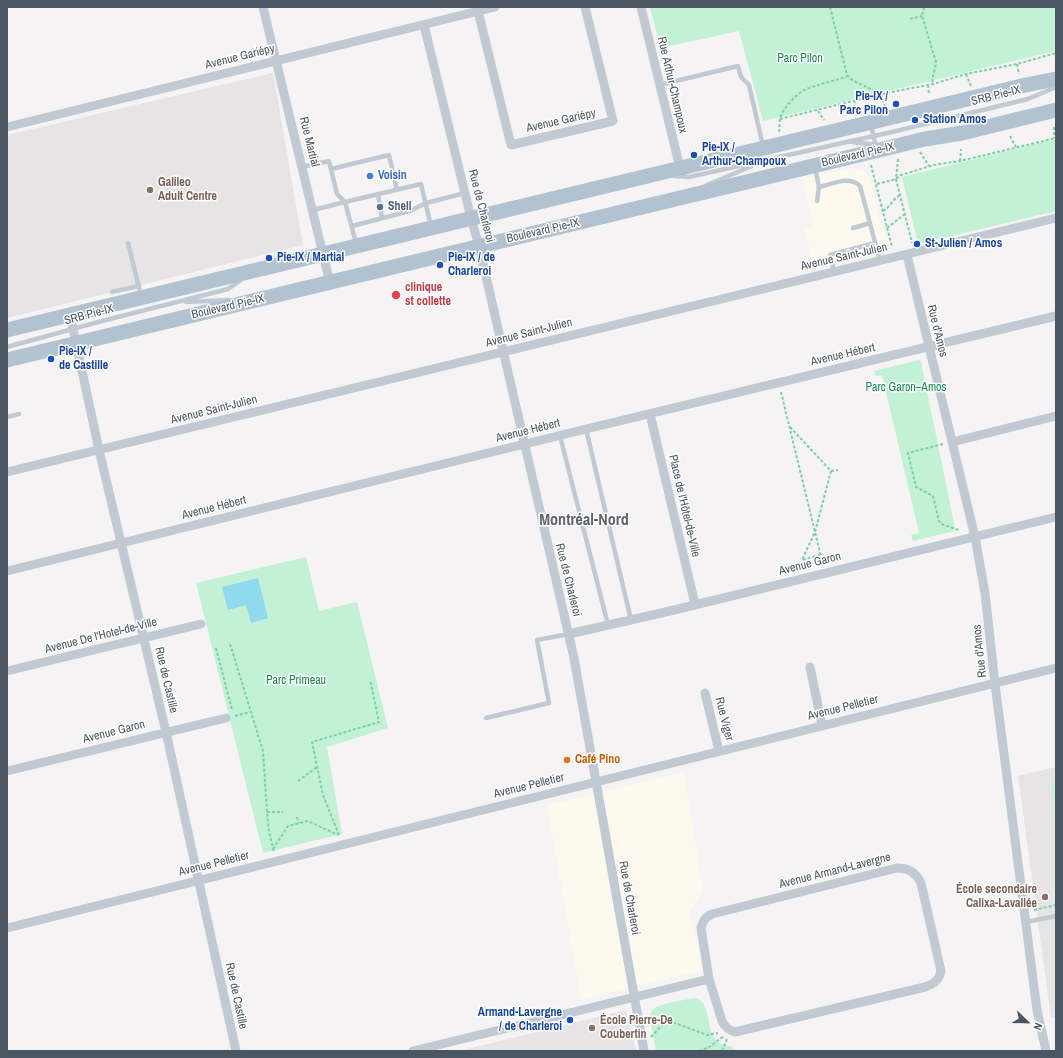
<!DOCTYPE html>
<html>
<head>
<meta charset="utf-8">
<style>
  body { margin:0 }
  #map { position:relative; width:1063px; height:1058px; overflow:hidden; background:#f5f3f3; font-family:"Archivo Narrow",sans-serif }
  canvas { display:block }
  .frame { position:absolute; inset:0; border:8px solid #4a5661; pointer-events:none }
  .north { position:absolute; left:1007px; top:1002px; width:40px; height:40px; -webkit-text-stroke:3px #fff; paint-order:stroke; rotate:113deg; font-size:11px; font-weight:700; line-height:16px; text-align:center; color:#4a5661 }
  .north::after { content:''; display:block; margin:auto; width:14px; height:18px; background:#4a5661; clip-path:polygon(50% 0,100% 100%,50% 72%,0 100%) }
</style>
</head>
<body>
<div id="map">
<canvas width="1063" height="1058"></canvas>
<div class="frame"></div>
<div class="north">N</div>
</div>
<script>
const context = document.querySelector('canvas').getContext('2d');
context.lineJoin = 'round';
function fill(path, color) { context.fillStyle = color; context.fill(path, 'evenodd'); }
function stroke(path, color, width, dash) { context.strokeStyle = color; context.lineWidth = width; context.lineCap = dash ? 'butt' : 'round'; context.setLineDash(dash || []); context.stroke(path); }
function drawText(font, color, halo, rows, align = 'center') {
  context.font = font + ' "Archivo Narrow",sans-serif'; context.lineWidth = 3; context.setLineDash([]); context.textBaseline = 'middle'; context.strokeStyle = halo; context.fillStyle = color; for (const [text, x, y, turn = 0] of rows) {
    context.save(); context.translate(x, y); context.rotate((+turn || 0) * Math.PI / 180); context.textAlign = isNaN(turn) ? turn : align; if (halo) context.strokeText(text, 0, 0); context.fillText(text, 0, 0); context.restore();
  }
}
const commercial = new Path2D(`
  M 849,168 L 863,170 L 870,177 L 888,250 L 814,268 L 804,228 L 813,226 L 802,179 Z
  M 684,772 L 703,891 L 689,911 L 704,970 L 581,1000 L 547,805 Z`);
const education = new Path2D(`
  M 273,73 L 303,245 L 7,318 L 7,135 Z
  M 1056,767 L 1056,1017 L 1051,1018 L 1018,776 Z
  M 626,1010 L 636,1051 L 459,1051 L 480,1046 Z`);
const green = new Path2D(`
  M 650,7 L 1056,7 L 1056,51 L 763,121 L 739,31 L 660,48 Z
  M 1056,139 L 1056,211 L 918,244 L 902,177 Z
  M 919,360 L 921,362 L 955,528 L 954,531 L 913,541 L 911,535 L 919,533 L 882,375 L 876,376 L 874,371 Z
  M 306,557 L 319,611 L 357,602 L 388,728 L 327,747 L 342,834 L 263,853 L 196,583 Z
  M 1056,783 L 1056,802 L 1054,802 L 1051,784 Z
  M 695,998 C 717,1003 699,1046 732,1046 L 733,1051 L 656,1051 L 650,1018 C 650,1015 651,1012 653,1009 C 661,1003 685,1000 695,998 Z`);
const water = new Path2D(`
  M 258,578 L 268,618 L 251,623 L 246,605 L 228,610 L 222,587 Z`);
const path = new Path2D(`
  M 830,7 L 847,75 L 852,80 L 881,94 L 885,106
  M 924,7 L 922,16 L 936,62 C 936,69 931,77 933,84
  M 910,19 L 922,16
  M 1017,64 L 1019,74
  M 966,74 L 971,86
  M 928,85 L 929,95
  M 818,111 L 824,120
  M 853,113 L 855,101
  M 780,119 L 881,94 L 933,84 L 966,74 L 1017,64 L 1056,53
  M 1054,127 L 1054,138
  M 779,132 C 780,128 779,123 780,119 C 782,108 799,91 809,88 C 822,83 835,81 848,76
  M 1010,136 L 1016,147
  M 920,152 L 929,166
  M 898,159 L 896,179 L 912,243
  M 960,161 L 961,149
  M 871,165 L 892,247
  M 877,184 L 896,179 L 901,175 L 934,165 L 960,161 L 1056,138
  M 883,211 C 890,207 893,199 900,195
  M 887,228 L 905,214
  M 781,392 L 823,565
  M 790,427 L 831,471 L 815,532 L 802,560 L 820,555
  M 943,444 L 908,453 L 916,487 L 933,496 L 939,521 L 941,524 L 959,530
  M 831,471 L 838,470
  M 230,644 L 251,712
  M 216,648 L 232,710
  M 235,716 L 251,712 L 263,751 L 267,812 L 269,832 L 274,852
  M 298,781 L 317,767
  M 267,812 L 283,812
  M 297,817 L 299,823
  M 339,835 L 323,795 L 312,742 L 379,722 L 370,680
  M 273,849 L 288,826 L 308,821 L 338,835
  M 1034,910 L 1056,905
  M 651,1037 L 667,1020 L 707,1035 L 718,1033
  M 699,1051 L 709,1047 L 724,1036
  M 722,1051 L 727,1039`);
const service = new Path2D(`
  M 659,85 L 738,66 L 741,77 L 749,85 L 763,146
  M 871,125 L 876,147
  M 852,142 L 878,145
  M 302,167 L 329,161 L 337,194 L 345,202 L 421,184 L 431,226
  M 815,168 L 819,187 C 832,184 850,175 860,186 L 880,261
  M 331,169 L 389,155 L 397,190
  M 674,176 L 689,177 L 892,132 L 1028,99 L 1056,87
  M 707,185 L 752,166
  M 378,194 L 382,218
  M 817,201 L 819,187
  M 313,210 L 345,202 L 356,243
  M 352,226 L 410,211 L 426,203 L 465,193
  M 853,228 L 870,223
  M 128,243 L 141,296
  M 834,272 L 830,255 L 875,243
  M 112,292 L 139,286
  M 186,302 L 230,300
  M 7,347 L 102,321 L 228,289 L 241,280
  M 7,417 L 19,414
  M 586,429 L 631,620
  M 560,436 L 608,625
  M 486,718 L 549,703 L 537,640 L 569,634
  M 1026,922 L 1056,916`);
const minor = new Path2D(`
  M 263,7 L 330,283
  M 641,7 L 680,168
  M 478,11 L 511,145 L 613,121 L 585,7
  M 424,25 L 471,218 L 479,246 L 574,658 L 644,1051
  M 7,127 L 495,7
  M 907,255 L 975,537 L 985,593 L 995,684 L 1037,1010 L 1046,1051
  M 70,315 L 99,450 L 166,732 L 236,1051
  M 650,414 L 695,604
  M 952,442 L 1056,416
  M 7,472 L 1056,218
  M 7,571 L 586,429 L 1056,316
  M 569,634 L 670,611 L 1056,517
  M 810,667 L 822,725
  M 7,671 L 201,624
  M 705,693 L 719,751
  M 7,771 L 226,718
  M 7,928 L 1056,668
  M 413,1051 L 709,979 L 722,1021 C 725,1027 728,1030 735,1032 L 925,987 C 934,984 939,980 941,971 L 921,883 C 915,872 909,868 897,868 L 712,914 C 705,917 703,921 701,928 L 709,979`);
const primary = new Path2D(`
  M 7,330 L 1026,85 L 1056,79
  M 7,360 L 925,139 L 962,133 L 1056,110`);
const markers = [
  [896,104,4,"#1a4fb4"],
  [915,120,4,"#1a4fb4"],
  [694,155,4,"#1a4fb4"],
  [370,176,4,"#3f7fe0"],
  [150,190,4,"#8d6e63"],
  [380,207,4,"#5c6f8a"],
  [917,244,4,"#1a4fb4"],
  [269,258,4,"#1a4fb4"],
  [440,265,4,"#1a4fb4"],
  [396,295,5,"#e0444e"],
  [51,359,4,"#1a4fb4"],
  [567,760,4,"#e8710a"],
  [1045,897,4,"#8d6e63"],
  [570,1020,4,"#1a4fb4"],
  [592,1028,4,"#8d6e63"]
];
const streetNames = [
  ["Avenue Gariépy",240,57,-14],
  ["Rue Arthur-Champoux",672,85,77],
  ["SRB Pie-IX",996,96,-14],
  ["Avenue Gariépy",561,121,-13],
  ["Rue Martial",309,142,76],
  ["Boulevard Pie-IX",858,155,-13],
  ["Rue de Charleroi",481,206,76],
  ["Boulevard Pie-IX",543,231,-13],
  ["Avenue Saint-Julien",844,257,-13],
  ["Boulevard Pie-IX",228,307,-13],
  ["SRB Pie-IX",89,315,-15],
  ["Rue d'Amos",937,331,76],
  ["Avenue Saint-Julien",529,333,-14],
  ["Avenue Hébert",843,355,-13],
  ["Avenue Saint-Julien",214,410,-14],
  ["Avenue Hébert",528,431,-14],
  ["Place de l'Hôtel-de-Ville",684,506,77],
  ["Avenue Hébert",214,508,-14],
  ["Avenue Garon",810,564,-14],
  ["Rue de Charleroi",568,580,76],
  ["Avenue De l'Hotel-de-Ville",101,636,-14],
  ["Rue d'Amos",980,651,-96],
  ["Rue de Castille",166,680,77],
  ["Avenue Pelletier",843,708,-14],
  ["Rue Viger",724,719,76],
  ["Avenue Garon",114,732,-14],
  ["Avenue Pelletier",529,786,-14],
  ["Avenue Pelletier",214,864,-14],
  ["Avenue Armand-Lavergne",835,871,-14],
  ["Rue de Charleroi",629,898,80],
  ["Rue de Castille",236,996,78]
];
const parkNames = [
  ["Parc Pilon",800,59],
  ["Parc Garon–Amos",906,388],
  ["Parc Primeau",296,681]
];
const transitNames = [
  ["Pie-IX /",888,97,"right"],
  ["Parc Pilon",888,111,"right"],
  ["Station Amos",923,120],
  ["Pie-IX /",702,148],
  ["Arthur-Champoux",702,162],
  ["St-Julien / Amos",925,244],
  ["Pie-IX / Martial",277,258],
  ["Pie-IX / de",448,258],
  ["Charleroi",448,272],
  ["Pie-IX /",59,352],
  ["de Castille",59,366],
  ["Armand-Lavergne",562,1013,"right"],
  ["/ de Charleroi",562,1027,"right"]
];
const shopNames = [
  ["Voisin",378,176]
];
const educationNames = [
  ["Galileo",158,183],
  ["Adult Centre",158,197],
  ["École secondaire",1037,890,"right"],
  ["Calixa-Lavallée",1037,904,"right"],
  ["École Pierre-De",600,1021],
  ["Coubertin",600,1035]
];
const serviceNames = [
  ["Shell",388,207]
];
const healthNames = [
  ["clinique",405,288],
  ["st collette",405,302]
];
const foodNames = [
  ["Café Pino",575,760]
];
const districtNames = [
  ["Montréal-Nord",584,521]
];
fill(commercial, '#fdf9ef');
fill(education, '#e6e4e5');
fill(green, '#c3f1d5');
fill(water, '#90daee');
stroke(path, '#7ad0a6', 2, [3, 2]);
stroke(service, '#c1cad2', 4.5);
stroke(minor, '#c1cad2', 9);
stroke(primary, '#b3c2d1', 15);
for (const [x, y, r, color] of markers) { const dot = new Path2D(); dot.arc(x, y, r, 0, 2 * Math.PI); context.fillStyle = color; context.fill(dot); stroke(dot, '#fff', 1.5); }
drawText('12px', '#4a5661', '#fff', streetNames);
drawText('12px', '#17864f', '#fff', parkNames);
drawText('bold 12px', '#164399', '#fff', transitNames, 'left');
drawText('bold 12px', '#366cbe', '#fff', shopNames, 'left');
drawText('bold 12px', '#785e54', '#fff', educationNames, 'left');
drawText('bold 12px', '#4e5e75', '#fff', serviceNames, 'left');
drawText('bold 12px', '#be3a42', '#fff', healthNames, 'left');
drawText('bold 12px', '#c56008', '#fff', foodNames, 'left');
drawText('bold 16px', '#5f6368', '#fff', districtNames);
</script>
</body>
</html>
